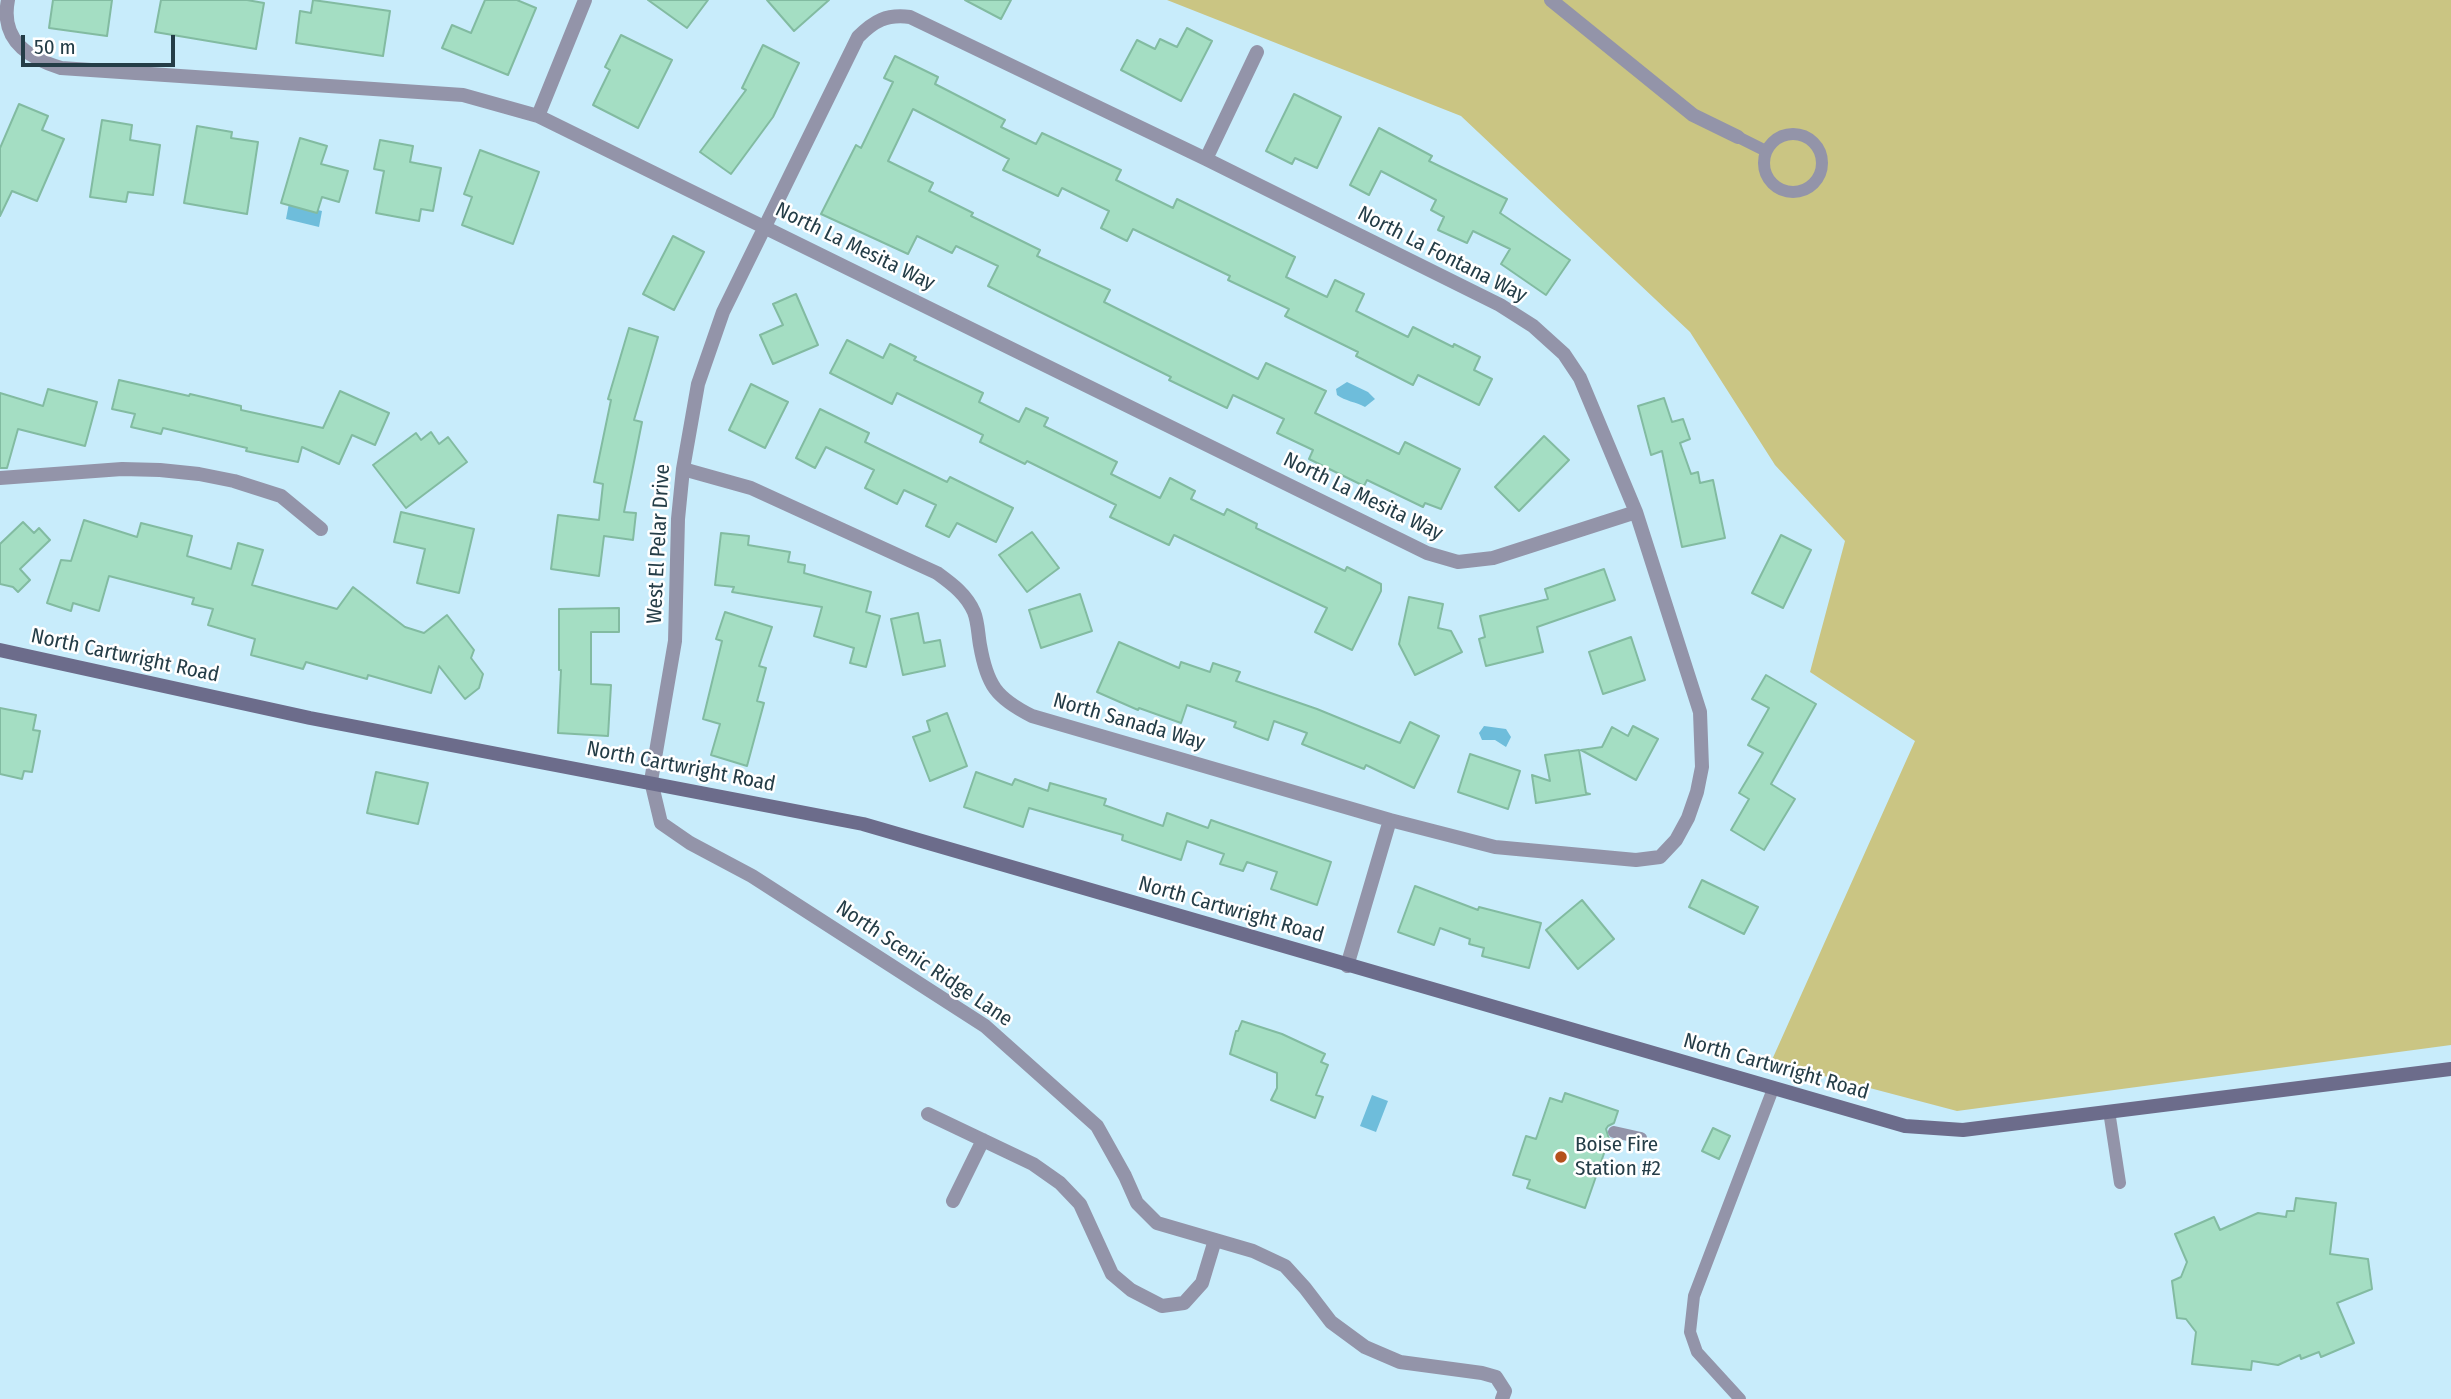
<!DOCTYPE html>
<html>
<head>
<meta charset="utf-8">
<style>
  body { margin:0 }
  #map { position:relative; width:2451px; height:1399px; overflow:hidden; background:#c8ecfb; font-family:"Fira Sans Condensed",sans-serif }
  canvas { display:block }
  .scale { position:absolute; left:21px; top:35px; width:154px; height:32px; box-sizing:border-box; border:4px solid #243d47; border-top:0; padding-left:9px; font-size:21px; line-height:24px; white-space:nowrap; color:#243d47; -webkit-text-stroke:5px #fff; paint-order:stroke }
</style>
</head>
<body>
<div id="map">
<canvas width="2451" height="1399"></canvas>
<div class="scale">50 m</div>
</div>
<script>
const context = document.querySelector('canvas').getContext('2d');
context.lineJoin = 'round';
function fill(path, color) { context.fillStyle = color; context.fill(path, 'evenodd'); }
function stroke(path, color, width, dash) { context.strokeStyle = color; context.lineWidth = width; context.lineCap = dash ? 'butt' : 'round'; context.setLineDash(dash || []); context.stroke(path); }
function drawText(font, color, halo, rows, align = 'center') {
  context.font = font + ' "Fira Sans Condensed",sans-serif'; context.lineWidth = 5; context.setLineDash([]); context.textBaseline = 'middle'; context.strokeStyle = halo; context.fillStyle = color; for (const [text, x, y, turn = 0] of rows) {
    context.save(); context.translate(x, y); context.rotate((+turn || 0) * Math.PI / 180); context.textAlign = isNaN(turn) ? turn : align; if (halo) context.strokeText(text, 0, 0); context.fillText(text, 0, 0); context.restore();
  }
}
const green = new Path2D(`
  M 1167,0 L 2451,0 L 2451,1045 L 1957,1111 L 1771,1062 L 1915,741 L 1810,672 L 1845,541 L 1775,465 L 1690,332 L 1461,116 Z`);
const water = new Path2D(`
  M 289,203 L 322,211 L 319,227 L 286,219 Z
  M 1347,382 L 1368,392 L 1375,399 L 1365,407 C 1356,402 1345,401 1337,395 L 1336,389 Z
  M 1484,726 L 1506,729 L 1511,737 L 1506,747 L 1495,740 L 1482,740 L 1479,733 Z
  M 1372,1095 L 1388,1101 L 1376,1132 L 1360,1126 Z`);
const building = new Path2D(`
  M 53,0 L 112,0 L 107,36 L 49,28 Z
  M 161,0 L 247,0 L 264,3 L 256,49 L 155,32 Z
  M 313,0 L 390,11 L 383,56 L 296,43 L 300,11 L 311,13 Z
  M 485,0 L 517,0 L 536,8 L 508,75 L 442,48 L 452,25 L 471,33 Z
  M 648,0 L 708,0 L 687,28 Z
  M 767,0 L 829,0 L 794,31 Z
  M 965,0 L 1011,0 L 1001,19 Z
  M 1187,28 L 1212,41 L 1181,101 L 1121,70 L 1137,40 L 1155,49 L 1160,39 L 1177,47 Z
  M 621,35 L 672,60 L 638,128 L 593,105 L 610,70 L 605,67 Z
  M 763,45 L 799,63 L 773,117 L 731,174 L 700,152 L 746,90 L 742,88 Z
  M 895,56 L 938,77 L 935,84 L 1005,120 L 1001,127 L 1036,144 L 1042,133 L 1121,170 L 1116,180 L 1173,208 L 1177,199 L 1295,257 L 1286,277 L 1327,297 L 1335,280 L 1364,294 L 1356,311 L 1408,337 L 1413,327 L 1453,347 L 1454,344 L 1480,357 L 1474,370 L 1492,379 L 1479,405 L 1418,375 L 1413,385 L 1356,356 L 1358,352 L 1285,316 L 1289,309 L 1228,280 L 1230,276 L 1133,229 L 1127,241 L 1101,228 L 1109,211 L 1062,188 L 1058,196 L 1003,170 L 1009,159 L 913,109 L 888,161 L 933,183 L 929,191 L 973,213 L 971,216 L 1040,250 L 1037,256 L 1110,290 L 1104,302 L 1258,379 L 1266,363 L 1326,391 L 1315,413 L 1399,454 L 1405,442 L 1460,469 L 1441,509 L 1425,503 L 1423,507 L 1367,480 L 1364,486 L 1309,459 L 1313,450 L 1277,433 L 1284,419 L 1233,395 L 1227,408 L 1169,380 L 1171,377 L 988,286 L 998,266 L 956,246 L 952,253 L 917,236 L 908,254 L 821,214 L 856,145 L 861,148 L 893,82 L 884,78 Z
  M 1294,94 L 1341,117 L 1317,168 L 1295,158 L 1292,164 L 1266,151 Z
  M 19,104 L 48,116 L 42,130 L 64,139 L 37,201 L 12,191 L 0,216 L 0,148 Z
  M 102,120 L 132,125 L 130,140 L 160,145 L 153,195 L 128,192 L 126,202 L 90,197 Z
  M 197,126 L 232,132 L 231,138 L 258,142 L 247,214 L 184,203 Z
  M 1379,128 L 1432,156 L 1429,161 L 1507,199 L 1500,213 L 1570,260 L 1546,295 L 1501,264 L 1510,249 L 1473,231 L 1467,243 L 1438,230 L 1444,217 L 1431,210 L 1436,200 L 1381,171 L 1369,195 L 1350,185 Z
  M 300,138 L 327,146 L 321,164 L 348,171 L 339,202 L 322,197 L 317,213 L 281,203 Z
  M 380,140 L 413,146 L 410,162 L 441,168 L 433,211 L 421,209 L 419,221 L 376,213 L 384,171 L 374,169 Z
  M 480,150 L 539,172 L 513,244 L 462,225 L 472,197 L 464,194 Z
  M 673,236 L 704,252 L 674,310 L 643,294 Z
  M 796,294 L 818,345 L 773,364 L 760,335 L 783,325 L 773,304 Z
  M 629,328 L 658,337 L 634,420 L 642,422 L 624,512 L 636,513 L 633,540 L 604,536 L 599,576 L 551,569 L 558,515 L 599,520 L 603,484 L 594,482 L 611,400 L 608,399 Z
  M 847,340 L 883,358 L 890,344 L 916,357 L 914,360 L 983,393 L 979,402 L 1019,422 L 1026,408 L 1048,418 L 1044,426 L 1117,462 L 1111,474 L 1160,498 L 1170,478 L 1195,491 L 1191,499 L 1224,515 L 1227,509 L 1257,524 L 1256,528 L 1345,571 L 1347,567 L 1381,584 L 1381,591 L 1352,650 L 1315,632 L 1327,608 L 1174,535 L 1169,545 L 1110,517 L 1116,505 L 1027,461 L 1025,464 L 980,442 L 983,435 L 897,393 L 892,404 L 830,373 Z
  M 119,380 L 189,396 L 190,394 L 241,406 L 241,410 L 323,428 L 340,391 L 389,413 L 375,445 L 352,435 L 339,464 L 302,447 L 298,462 L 246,451 L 247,448 L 163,428 L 161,434 L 131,427 L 135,414 L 112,409 Z
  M 751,384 L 788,402 L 765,448 L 729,430 Z
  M 48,389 L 97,402 L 85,446 L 18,429 L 7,468 L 0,468 L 0,393 L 43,406 Z
  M 1664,398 L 1672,422 L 1683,419 L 1690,439 L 1680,443 L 1691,474 L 1698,472 L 1700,483 L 1713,480 L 1725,538 L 1682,547 L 1662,451 L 1651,455 L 1638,406 Z
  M 820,409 L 869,433 L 865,442 L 947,482 L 950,477 L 1013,508 L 996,542 L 957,523 L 949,537 L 926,526 L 936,505 L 904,490 L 897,504 L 865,488 L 874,470 L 826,447 L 815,468 L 796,458 Z
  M 431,432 L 439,444 L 448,437 L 467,462 L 406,508 L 373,465 L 416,433 L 421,440 Z
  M 1544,436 L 1569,460 L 1519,511 L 1495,487 Z
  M 401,512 L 474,529 L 459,593 L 417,583 L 425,549 L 394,542 Z
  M 84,520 L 137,537 L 141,523 L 192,536 L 187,556 L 231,569 L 238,543 L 263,550 L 252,585 L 337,609 L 353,587 L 405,627 L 424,633 L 447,615 L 474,650 L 471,658 L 483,674 L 479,688 L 465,699 L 439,666 L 431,693 L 368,675 L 367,679 L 306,662 L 303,669 L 251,655 L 255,639 L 208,625 L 213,609 L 192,604 L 194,598 L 109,576 L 99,611 L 73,603 L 71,611 L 47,603 L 61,560 L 71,561 Z
  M 23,522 L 34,533 L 39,528 L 50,540 L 20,569 L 30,580 L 18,592 L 13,587 L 0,584 L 0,544 Z
  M 1032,532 L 1059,568 L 1027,592 L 999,555 Z
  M 721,533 L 749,536 L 748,545 L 790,552 L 788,562 L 805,565 L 804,573 L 871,592 L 866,612 L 880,616 L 866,667 L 850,663 L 854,648 L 814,636 L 822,607 L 732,592 L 734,587 L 715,585 Z
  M 1781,535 L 1811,550 L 1783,608 L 1752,593 Z
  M 1604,569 L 1615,600 L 1537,627 L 1543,652 L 1486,666 L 1479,639 L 1485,637 L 1480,616 L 1548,599 L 1545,589 Z
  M 1080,594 L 1092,631 L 1041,648 L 1029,610 Z
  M 1409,597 L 1443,604 L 1438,628 L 1451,631 L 1462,652 L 1415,675 L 1399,644 Z
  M 619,608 L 619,632 L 591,632 L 591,684 L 611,685 L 608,736 L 558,733 L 561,670 L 559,670 L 559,609 Z
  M 725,612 L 772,627 L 759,666 L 766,668 L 757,701 L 764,703 L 747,766 L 711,755 L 720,724 L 703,719 L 722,641 L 716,639 Z
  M 918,613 L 924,643 L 940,640 L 945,666 L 903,675 L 891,619 Z
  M 1631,637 L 1645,680 L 1603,694 L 1589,652 Z
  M 1119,642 L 1179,668 L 1181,662 L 1210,672 L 1213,663 L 1240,672 L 1236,681 L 1317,709 L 1400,743 L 1410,722 L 1439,736 L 1414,788 L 1366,765 L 1364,769 L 1302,744 L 1307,733 L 1274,721 L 1268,740 L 1234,727 L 1236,722 L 1187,705 L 1181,723 L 1139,708 L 1138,710 L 1097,692 Z
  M 1766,675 L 1816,704 L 1771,784 L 1795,799 L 1764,850 L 1731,830 L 1749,799 L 1739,793 L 1763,753 L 1748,745 L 1769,708 L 1752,699 Z
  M 0,708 L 36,715 L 33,730 L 40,731 L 32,772 L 24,771 L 22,779 L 0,774 Z
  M 947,713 L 967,766 L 930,781 L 913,737 L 930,731 L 927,721 Z
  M 1633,726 L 1658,739 L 1636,780 L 1581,750 L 1602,747 L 1612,727 L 1628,736 Z
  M 1579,750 L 1586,793 L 1590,794 L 1536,803 L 1532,775 L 1550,781 L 1545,755 Z
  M 1470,754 L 1520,771 L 1508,809 L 1458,792 Z
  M 376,772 L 428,783 L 418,824 L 367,813 Z
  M 976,772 L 1012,785 L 1015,779 L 1048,791 L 1050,783 L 1106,799 L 1104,805 L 1163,826 L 1167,813 L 1208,828 L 1211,820 L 1331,862 L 1317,905 L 1271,889 L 1277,872 L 1247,862 L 1243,871 L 1220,864 L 1224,854 L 1187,841 L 1181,860 L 1122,840 L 1123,835 L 1029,808 L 1023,827 L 964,807 Z
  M 1702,880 L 1758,907 L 1744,934 L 1689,907 Z
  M 1415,886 L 1478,910 L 1479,907 L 1541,923 L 1529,968 L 1482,956 L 1484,948 L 1469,944 L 1470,939 L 1440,928 L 1434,945 L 1398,932 Z
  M 1582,900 L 1614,939 L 1578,969 L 1546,930 Z
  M 1242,1021 L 1282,1034 L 1325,1054 L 1321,1062 L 1328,1065 L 1316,1095 L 1323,1097 L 1315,1118 L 1271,1100 L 1277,1088 L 1277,1073 L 1230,1054 L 1236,1031 L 1238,1031 Z
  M 1565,1093 L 1618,1111 L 1614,1123 L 1608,1126 L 1606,1129 L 1609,1139 L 1585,1208 L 1527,1188 L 1530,1180 L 1513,1175 L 1526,1136 L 1536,1139 L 1550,1098 L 1562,1102 Z
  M 1713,1128 L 1730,1136 L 1719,1159 L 1702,1151 Z
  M 2296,1198 L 2336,1203 L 2330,1254 L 2368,1259 L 2372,1289 L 2337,1303 L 2354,1343 L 2321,1357 L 2319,1352 L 2301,1359 L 2300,1355 L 2278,1365 L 2252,1361 L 2251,1370 L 2192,1364 L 2196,1332 L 2186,1319 L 2177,1318 L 2172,1281 L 2181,1277 L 2187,1262 L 2175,1234 L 2214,1217 L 2220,1230 L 2258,1213 L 2286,1217 L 2287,1211 L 2294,1211 Z`);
const lane = new Path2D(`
  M1764 163a29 29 0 1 1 58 0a29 29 0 1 1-58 0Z
  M 1738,137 L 1766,151
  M 2109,1111 L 2120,1183
  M 1614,1132 L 1641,1138
  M 1740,1399 L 1697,1352 L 1690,1332 L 1694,1296 L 1773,1089`);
const street = new Path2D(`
  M 8,0 C 0,40 28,58 61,68 L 463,95 L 538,116 L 1427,553 L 1458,562 L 1493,558 L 1636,512
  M 1551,0 L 1693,115 L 1738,137
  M 538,116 L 585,0
  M 1206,159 L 1257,52
  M 683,469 L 751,488 L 937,573 C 952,584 966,594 974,612 C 978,622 978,634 980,645 C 987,685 996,698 1032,716 L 1390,820 L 1495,847 L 1636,860 L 1660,857 L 1676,840 L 1688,818 L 1697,792 L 1702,767 L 1700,712 L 1636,512 L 1580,378 L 1564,354 L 1533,326 L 1500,305 L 1206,159 L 910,17 C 886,14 874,21 858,37 L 723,312 L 698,384 L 683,469 L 678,519 L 675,641 L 651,781 L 661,823 L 690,843 L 752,876 L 985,1026 L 1097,1126 L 1125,1176 L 1137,1203 L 1157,1223 L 1253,1251 L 1285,1266 L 1305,1288 L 1331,1322 L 1365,1347 L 1400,1362 L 1482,1373 L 1496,1377 L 1505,1391 L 1502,1399
  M 0,478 L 122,469 L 160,470 L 199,474 L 234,481 L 281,496 L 321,529
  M 1347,966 L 1390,820
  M 928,1114 L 1033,1164 L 1060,1183 L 1080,1204 L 1112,1274 L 1131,1290 L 1162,1306 L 1184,1303 L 1202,1283 L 1215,1240
  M 953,1201 L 983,1140`);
const secondary = new Path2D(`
  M 0,650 L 310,718 L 863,824 L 1905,1126 L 1963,1130 L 2451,1069`);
const markers = [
  [1561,1157,7,"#b5511c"]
];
const streetNames = [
  ["North La Mesita Way",855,247,26],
  ["North La Fontana Way",1442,255,27],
  ["North La Mesita Way",1363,497,26],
  ["West El Pelar Drive",659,544,-87],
  ["North Cartwright Road",125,656,12],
  ["North Sanada Way",1129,722,16],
  ["North Cartwright Road",681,767,11],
  ["North Cartwright Road",1231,910,16],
  ["North Scenic Ridge Lane",924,964,34],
  ["North Cartwright Road",1776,1067,16]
];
const poiNames = [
  ["Boise Fire",1575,1145],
  ["Station #2",1575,1169]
];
fill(green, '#cac583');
fill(water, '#6ebddb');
fill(building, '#a4dec3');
stroke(building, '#82bba1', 2);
stroke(lane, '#9394a9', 12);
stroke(street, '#9394a9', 14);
stroke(secondary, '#6c6c8b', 14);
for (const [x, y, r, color] of markers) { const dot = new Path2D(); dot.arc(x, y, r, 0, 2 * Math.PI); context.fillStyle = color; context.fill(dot); stroke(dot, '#fff', 2.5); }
drawText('21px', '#243d47', '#fff', streetNames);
drawText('21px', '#243d47', '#fff', poiNames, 'left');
</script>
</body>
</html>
